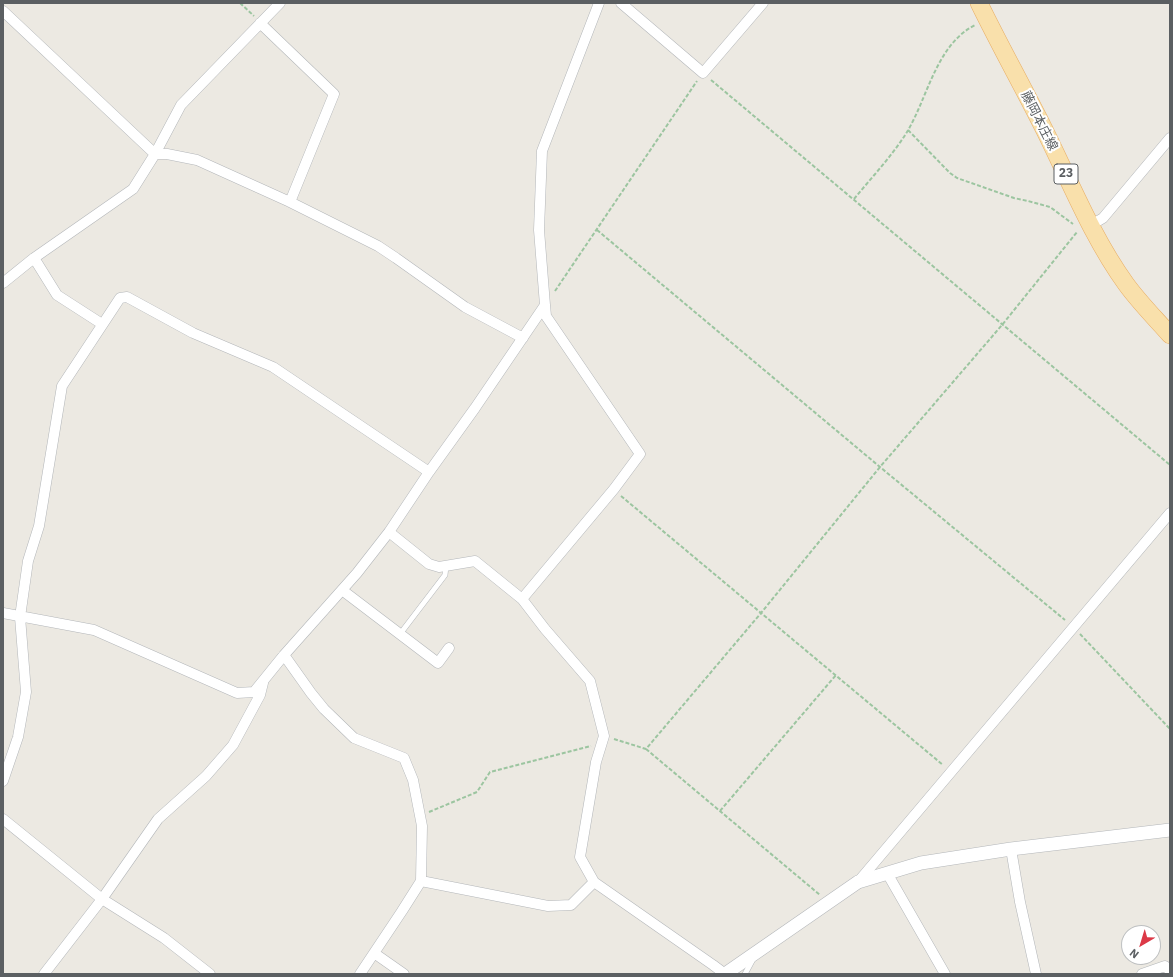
<!DOCTYPE html>
<html>
<head>
<meta charset="utf-8">
<style>
  body { margin:0 }
  #map { position:relative; width:1173px; height:977px; overflow:hidden; background:#ece9e2; font-family:"IBM Plex Sans",sans-serif }
  canvas { display:block }
  .frame { position:absolute; inset:0; border:4px solid #5b5f62; pointer-events:none }
  .north { position:absolute; left:1121px; top:925px; width:40px; height:40px; box-sizing:border-box; background:#fff; border:1px solid #bdbfc0; border-radius:50%; rotate:218deg; font-size:11px; font-weight:700; line-height:16px; text-align:center; color:#5b5f62 }
  .north::after { content:''; display:block; margin:auto; width:14px; height:18px; background:#dc3947; clip-path:polygon(50% 0,100% 100%,50% 72%,0 100%) }
</style>
</head>
<body>
<div id="map">
<canvas width="1173" height="977"></canvas>
<div class="frame"></div>
<div class="north">N</div>
</div>
<script>
const context = document.querySelector('canvas').getContext('2d');
context.lineJoin = 'round';
function stroke(path, color, width, dash) { context.strokeStyle = color; context.lineWidth = width; context.lineCap = dash ? 'butt' : 'round'; context.setLineDash(dash || []); context.stroke(path); }
function drawText(font, color, halo, rows, align = 'center') {
  context.font = font + ' "IBM Plex Sans","Noto Sans JP",sans-serif'; context.lineWidth = 4; context.setLineDash([]); context.textBaseline = 'middle'; context.strokeStyle = halo; context.fillStyle = color; for (const [text, x, y, turn = 0] of rows) {
    context.save(); context.translate(x, y); context.rotate((+turn || 0) * Math.PI / 180); context.textAlign = isNaN(turn) ? turn : align; if (halo) context.strokeText(text, 0, 0); context.fillText(text, 0, 0); context.restore();
  }
}
const path = new Path2D(`
  M 240,3 L 254,16
  M 711,80 L 1170,465
  M 908,130 L 950,173 L 957,178 L 1014,198 L 1028,201 L 1050,207 L 1073,224
  M 854,199 C 872,177 892,156 907,132 C 928,97 936,45 975,25
  M 597,230 L 880,467 L 1065,620
  M 555,291 L 697,81
  M 621,496 L 943,765
  M 1080,634 L 1170,729
  M 614,739 L 646,749 L 761,613 L 880,467 L 1002,325 L 1077,232
  M 646,749 L 820,895
  M 720,811 L 836,675
  M 429,812 L 477,792 L 490,772 L 591,746`);
const service = new Path2D(`
  M 400,634 L 445,575 L 446,566
  M 745,974 L 752,961`);
const minor = new Path2D(`
  M 621,3 L 703,73 L 763,3
  M 3,11 L 155,154 L 167,154 L 197,160 L 290,202 L 378,246 L 396,258 L 465,307 L 523,338
  M 260,23 L 334,94 L 290,202
  M 1090,224 L 1098,221 L 1103,218 L 1170,138
  M 34,258 L 57,295 L 102,324
  M 3,283 L 34,258 L 133,189 L 155,154 L 181,105 L 280,3
  M 389,532 L 429,564 L 439,567 L 475,561 L 522,599 L 545,629 L 590,681 L 604,736 L 596,762 L 580,857 L 594,882 L 713,965 L 725,974
  M 342,590 L 438,663 L 449,648
  M 522,599 L 614,489 L 640,454 L 546,316 L 545,305 L 539,230 L 542,151 L 599,3
  M 3,613 L 94,630 L 237,693 L 254,692 L 284,655 L 357,573 L 389,532 L 429,472 L 475,408 L 545,305
  M 284,655 L 311,693 L 324,709 L 354,738 L 404,758 L 413,780 L 422,826 L 421,881 L 402,911 L 360,974
  M 3,781 L 18,737 L 26,692 L 20,617 L 28,561 L 39,526 L 62,386 L 120,298 L 127,297 L 193,333 L 273,367 L 429,472
  M 3,819 L 102,899 L 164,938 L 210,974
  M 1011,849 L 1020,902 L 1036,974
  M 887,873 L 945,974
  M 421,881 L 548,906 L 571,905 L 594,882
  M 858,882 L 1170,513
  M 374,953 L 404,974
  M 44,974 L 102,899 L 158,819 L 206,776 L 233,745 L 260,695 L 263,683
  M 1142,974 L 1165,966 L 1170,971`);
const tertiary = new Path2D(`
  M 725,974 L 858,882 L 921,863 L 1011,849 L 1170,830`);
const primary = new Path2D(`
  M 979,3 C 1000,46 1023,87 1044,129 C 1070,181 1092,237 1126,284 C 1139,302 1155,318 1170,335`);
const shields = [
  [1066,174,24]
];
const shieldNames = [
  ["23",1066,174]
];
const streetNames = [
  ["藤岡本庄線",1039,121,63]
];
stroke(service, '#b3b6b9', 6);
stroke(minor, '#b3b6b9', 11);
stroke(tertiary, '#b3b6b9', 14);
stroke(primary, '#e7ab61', 18);
stroke(path, '#9cc5a0', 2, [4, 2]);
stroke(service, '#fff', 5);
stroke(minor, '#fff', 10);
stroke(tertiary, '#fff', 13);
stroke(primary, '#f9e0ab', 17);
for (const [x, y, w] of shields) { const box = new Path2D(); box.roundRect(x - w / 2, y - 10, w, 20, 3); context.fillStyle = '#fff'; context.fill(box); stroke(box, '#5b5f62', 1); }
drawText('bold 12px', '#5b5f62', null, shieldNames);
drawText('13px', '#5b5f62', '#fff', streetNames);
</script>
</body>
</html>
